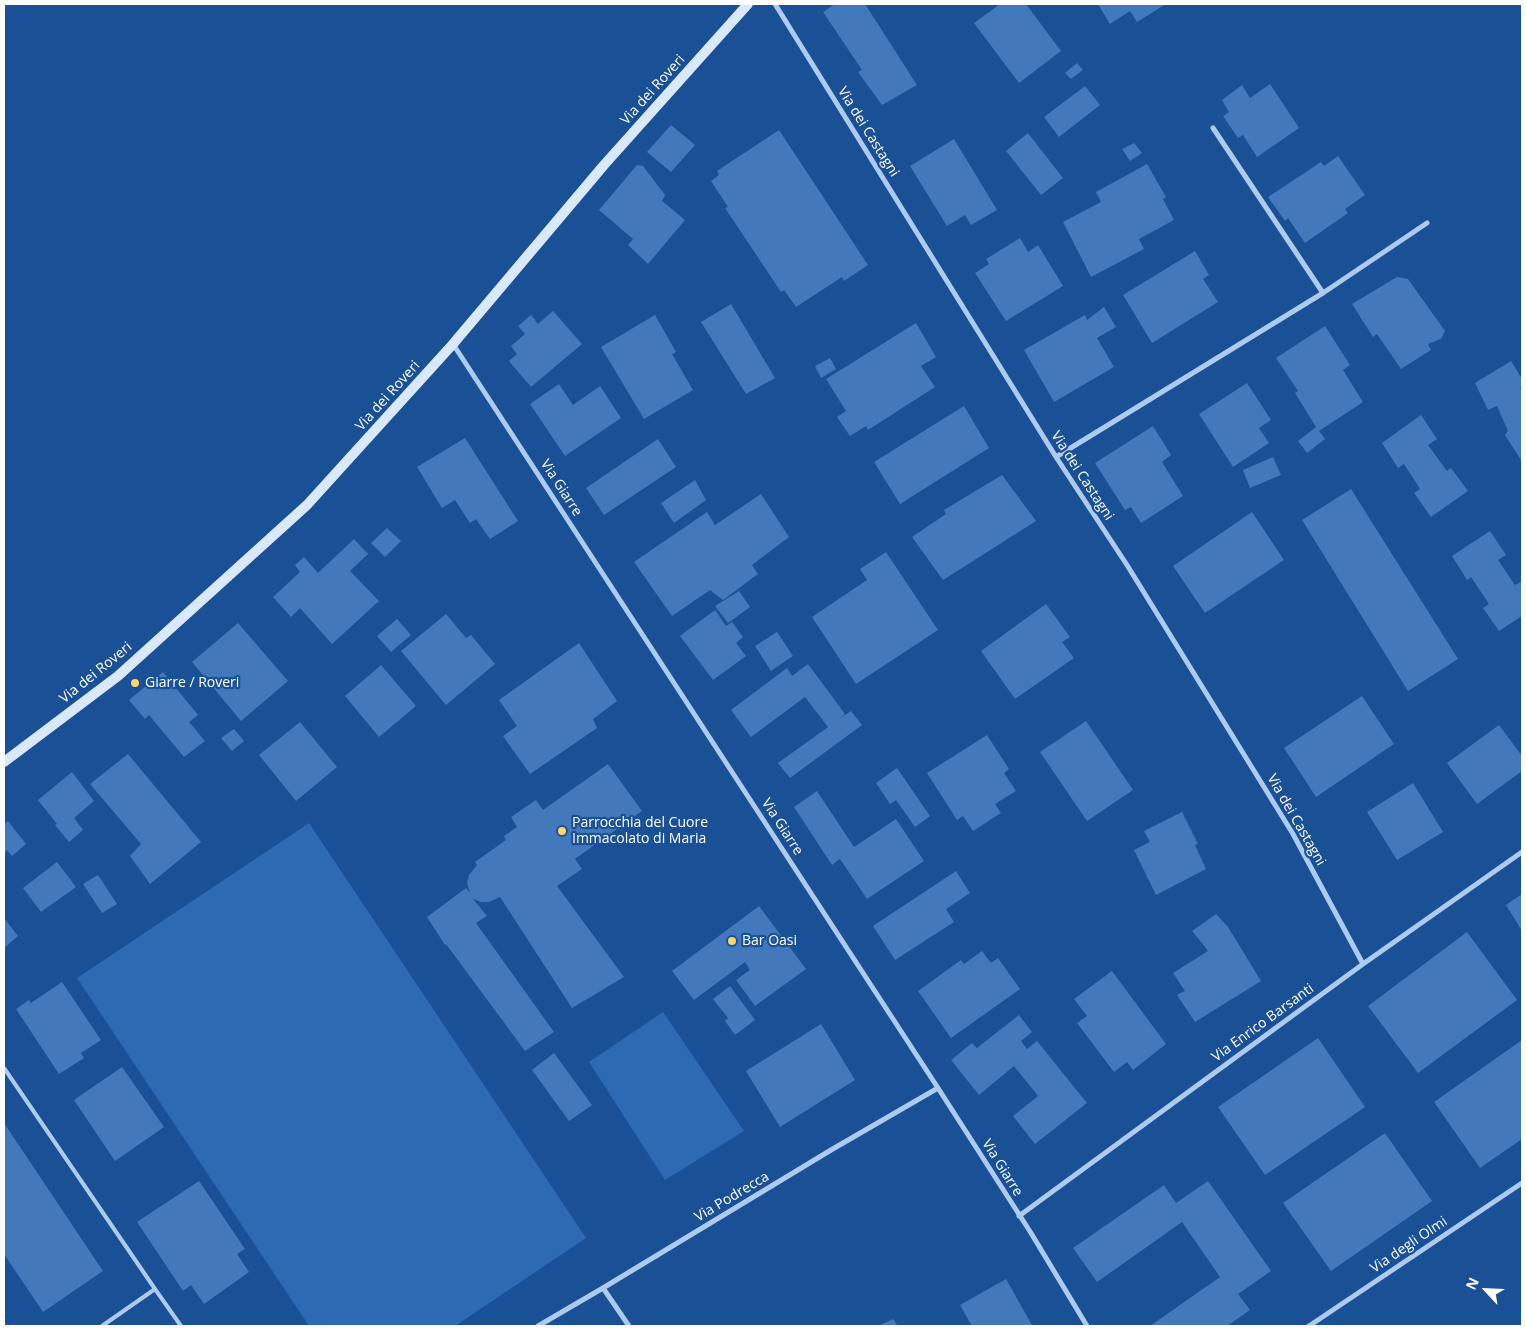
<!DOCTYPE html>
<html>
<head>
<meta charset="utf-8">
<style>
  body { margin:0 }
  #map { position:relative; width:1526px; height:1330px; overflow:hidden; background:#1a5095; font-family:"Open Sans",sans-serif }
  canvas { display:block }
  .frame { position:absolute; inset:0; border:5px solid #fff; pointer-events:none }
  .north { position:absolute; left:1461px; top:1265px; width:50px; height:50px; -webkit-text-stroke:4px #1a5095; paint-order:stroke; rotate:295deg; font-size:14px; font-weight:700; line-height:20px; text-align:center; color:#fff }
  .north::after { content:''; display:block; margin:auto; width:18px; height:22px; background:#fff; clip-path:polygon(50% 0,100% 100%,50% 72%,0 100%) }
</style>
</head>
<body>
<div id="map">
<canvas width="1526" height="1330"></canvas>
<div class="frame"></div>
<div class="north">N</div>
</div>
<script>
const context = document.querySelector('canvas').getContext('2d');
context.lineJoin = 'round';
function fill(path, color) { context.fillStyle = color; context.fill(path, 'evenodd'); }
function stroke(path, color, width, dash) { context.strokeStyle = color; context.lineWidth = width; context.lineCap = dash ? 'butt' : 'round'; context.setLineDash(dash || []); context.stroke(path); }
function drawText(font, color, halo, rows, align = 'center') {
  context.font = font + ' "Open Sans",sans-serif'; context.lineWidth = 4.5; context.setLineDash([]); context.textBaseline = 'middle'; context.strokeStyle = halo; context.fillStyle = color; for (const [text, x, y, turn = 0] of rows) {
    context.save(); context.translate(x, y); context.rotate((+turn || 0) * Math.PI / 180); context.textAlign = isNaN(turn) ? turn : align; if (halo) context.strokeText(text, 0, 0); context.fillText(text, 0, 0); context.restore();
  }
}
const green = new Path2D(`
  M 309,823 L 586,1238 L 455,1326 L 309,1326 L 77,978 Z
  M 663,1012 L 744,1131 L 665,1180 L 589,1062 Z`);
const building = new Path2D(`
  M 835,4 L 865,4 L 917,85 L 882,105 L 858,72 L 862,70 L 823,12 Z
  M 1000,4 L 1026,4 L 1061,51 L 1019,83 L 974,23 Z
  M 1098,4 L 1166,4 L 1137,22 L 1130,11 L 1110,24 Z
  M 1077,63 L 1083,70 L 1071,79 L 1065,73 Z
  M 1270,84 L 1299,128 L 1257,157 L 1243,135 L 1238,138 L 1223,116 L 1229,112 L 1222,100 L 1242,85 L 1250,98 Z
  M 1085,86 L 1100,105 L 1059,137 L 1044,117 Z
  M 671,125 L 695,145 L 671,172 L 647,152 Z
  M 779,130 L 868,265 L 844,281 L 842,277 L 796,307 L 784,290 L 781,292 L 725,208 L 728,207 L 711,181 L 719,175 L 717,171 Z
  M 1028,133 L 1063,178 L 1041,195 L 1006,151 Z
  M 954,139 L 997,210 L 971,225 L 965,215 L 947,226 L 910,166 Z
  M 1134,143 L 1142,153 L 1130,161 L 1122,149 Z
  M 1338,156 L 1365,195 L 1345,209 L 1348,213 L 1305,243 L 1288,218 L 1285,221 L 1268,197 L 1321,162 L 1324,166 Z
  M 1147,164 L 1166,197 L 1163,199 L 1174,220 L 1139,239 L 1144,249 L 1091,277 L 1063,222 L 1101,202 L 1096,192 Z
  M 637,165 L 643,166 L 665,195 L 662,201 L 685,220 L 648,264 L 628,245 L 633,239 L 599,210 Z
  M 1020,238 L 1028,252 L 1038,245 L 1063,286 L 1006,321 L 975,273 L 989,264 L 986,259 Z
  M 1195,251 L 1209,275 L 1203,279 L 1218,302 L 1152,343 L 1123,295 Z
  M 1397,277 L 1408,279 L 1445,331 L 1441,339 L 1428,344 L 1431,350 L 1401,369 L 1377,334 L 1373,337 L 1352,304 Z
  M 731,304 L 775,378 L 746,394 L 701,322 Z
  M 1104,307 L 1116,327 L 1097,338 L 1114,367 L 1054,402 L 1024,350 L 1085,315 L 1087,320 Z
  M 553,311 L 582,344 L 531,387 L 509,361 L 517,354 L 511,346 L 525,334 L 518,326 L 531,315 L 538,324 Z
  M 655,315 L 676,352 L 672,354 L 693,390 L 644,419 L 601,347 Z
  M 916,323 L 936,357 L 921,366 L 935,387 L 868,430 L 866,426 L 850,436 L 837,417 L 846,411 L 826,379 Z
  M 1325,326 L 1350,365 L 1343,370 L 1363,402 L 1319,431 L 1325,439 L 1307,453 L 1298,441 L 1316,427 L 1295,393 L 1298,391 L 1276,358 Z
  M 830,358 L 836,369 L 821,378 L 815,366 Z
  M 1511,361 L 1522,379 L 1522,386 L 1520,387 L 1522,391 L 1522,459 L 1521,460 L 1505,435 L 1508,431 L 1497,406 L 1488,410 L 1475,383 Z
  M 1247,383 L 1271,420 L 1259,428 L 1269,443 L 1233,467 L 1199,414 Z
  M 559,384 L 573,405 L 600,386 L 621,418 L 565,456 L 530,404 Z
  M 964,406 L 989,448 L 900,504 L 874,462 Z
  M 1421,415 L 1437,439 L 1428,445 L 1447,471 L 1451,468 L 1468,491 L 1431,517 L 1414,493 L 1420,489 L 1404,464 L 1398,468 L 1382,443 Z
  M 1153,426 L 1171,455 L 1162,462 L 1183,496 L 1141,523 L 1131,507 L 1125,510 L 1095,463 Z
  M 465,438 L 518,521 L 490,539 L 476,519 L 470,523 L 455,500 L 442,508 L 417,467 Z
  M 658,439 L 676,467 L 604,515 L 586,488 Z
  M 1273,457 L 1281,475 L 1250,488 L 1243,470 Z
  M 1002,475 L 1036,521 L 943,580 L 912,537 L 946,514 L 944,510 Z
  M 695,480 L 706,500 L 674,523 L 661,503 Z
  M 1351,489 L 1458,659 L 1408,691 L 1302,520 Z
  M 761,494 L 789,537 L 752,565 L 758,574 L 723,600 L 710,590 L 672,616 L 634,562 L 707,512 L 715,525 Z
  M 1252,512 L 1284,560 L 1205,613 L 1173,566 Z
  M 387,528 L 401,541 L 385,557 L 371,543 Z
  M 1490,531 L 1506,555 L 1498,560 L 1515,585 L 1521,582 L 1522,584 L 1522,616 L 1499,631 L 1483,608 L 1489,604 L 1471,577 L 1467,580 L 1452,556 Z
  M 354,539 L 368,554 L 350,571 L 379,601 L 332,644 L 300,608 L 291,617 L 273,597 L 300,572 L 295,565 L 304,557 L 318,573 Z
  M 886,552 L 938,630 L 856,684 L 812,617 L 867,580 L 860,569 Z
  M 739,591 L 750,607 L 728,623 L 715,606 Z
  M 1046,604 L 1070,637 L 1062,642 L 1074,658 L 1015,699 L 981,651 Z
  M 715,610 L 726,626 L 732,622 L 743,637 L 736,643 L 746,656 L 713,680 L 680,636 Z
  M 446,614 L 466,638 L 471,635 L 495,664 L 446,705 L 401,651 Z
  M 397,619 L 411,635 L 391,652 L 377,636 Z
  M 238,623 L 288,681 L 241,721 L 192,662 Z
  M 777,632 L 793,656 L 771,671 L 755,646 Z
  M 579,643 L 617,701 L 593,719 L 597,728 L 530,774 L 503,736 L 517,726 L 499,700 Z
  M 808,664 L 845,714 L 839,719 L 851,711 L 862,725 L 790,778 L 778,763 L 828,727 L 805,697 L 751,737 L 731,710 L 787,668 L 792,676 Z
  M 381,665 L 416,706 L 379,737 L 345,696 Z
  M 163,672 L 198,715 L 189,722 L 205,741 L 184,757 L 149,715 L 145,719 L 129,700 Z
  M 1362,696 L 1394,744 L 1316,797 L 1284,748 Z
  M 1086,721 L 1133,790 L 1087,821 L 1040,752 Z
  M 300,722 L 337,767 L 296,801 L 259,755 Z
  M 1499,725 L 1522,756 L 1522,771 L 1477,804 L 1447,763 Z
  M 234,729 L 244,741 L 232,751 L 221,738 Z
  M 987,735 L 1009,769 L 1004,773 L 1016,791 L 995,804 L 1001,813 L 973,831 L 963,816 L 957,820 L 927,773 Z
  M 128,754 L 201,842 L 150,884 L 130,856 L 141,844 L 90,784 Z
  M 608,764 L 642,811 L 575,859 L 582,869 L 557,886 L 624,977 L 572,1008 L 500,897 L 489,902 L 481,902 L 473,899 L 487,916 L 476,923 L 554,1032 L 525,1051 L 446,944 L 445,945 L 427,917 L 466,888 L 470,893 L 467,883 L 469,875 L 477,865 L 475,862 L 506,840 L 504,836 L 517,827 L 511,817 L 536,800 L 543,810 Z
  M 897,768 L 930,816 L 915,827 L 896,800 L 890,804 L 876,783 Z
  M 72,772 L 94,801 L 74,818 L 83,830 L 69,842 L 55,825 L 57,824 L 38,800 Z
  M 1413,783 L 1443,832 L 1397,860 L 1367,812 Z
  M 817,791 L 854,847 L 896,819 L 924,861 L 867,899 L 840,859 L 832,865 L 794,807 Z
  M 1182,812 L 1198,844 L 1195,845 L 1206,869 L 1156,895 L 1134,850 L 1150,842 L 1144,831 Z
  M 8,821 L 26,844 L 12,856 L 7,850 L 4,853 L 4,824 Z
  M 57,862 L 76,887 L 41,912 L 23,888 Z
  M 956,871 L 970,893 L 946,909 L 954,922 L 895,960 L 873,926 Z
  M 98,875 L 117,904 L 102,913 L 83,884 Z
  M 1522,894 L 1522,931 L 1506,905 Z
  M 759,906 L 806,969 L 755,1006 L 736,980 L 750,970 L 745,962 L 694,1000 L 672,971 Z
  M 1216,914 L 1228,927 L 1261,981 L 1195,1022 L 1177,995 L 1185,991 L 1173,973 L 1208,951 L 1202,943 L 1192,931 Z
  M 4,918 L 18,936 L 4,948 Z
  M 1467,932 L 1517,1000 L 1418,1073 L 1368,1006 Z
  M 982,951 L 991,963 L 998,958 L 1020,989 L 951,1038 L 918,991 L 961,960 L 964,964 Z
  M 1112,971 L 1166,1044 L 1133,1070 L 1127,1062 L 1114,1072 L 1077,1023 L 1087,1016 L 1074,999 Z
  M 62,982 L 101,1040 L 81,1053 L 84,1058 L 59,1074 L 16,1009 L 29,1000 L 31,1003 Z
  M 730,986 L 755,1020 L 735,1035 L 725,1021 L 728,1018 L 713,999 Z
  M 1019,1015 L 1032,1032 L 1021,1041 L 1027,1049 L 1037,1041 L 1087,1103 L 1035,1144 L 1013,1116 L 1038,1096 L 1014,1066 L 979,1095 L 951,1060 L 972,1043 L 977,1048 Z
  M 821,1024 L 855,1080 L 780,1127 L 746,1071 Z
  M 1318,1038 L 1365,1107 L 1265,1175 L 1218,1107 Z
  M 1522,1040 L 1522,1139 L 1480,1168 L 1434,1102 Z
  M 554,1053 L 592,1105 L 569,1121 L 532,1070 Z
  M 122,1067 L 164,1127 L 115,1161 L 74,1100 Z
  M 4,1123 L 103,1271 L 43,1312 L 4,1254 Z
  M 1385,1133 L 1432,1201 L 1331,1271 L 1283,1203 Z
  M 199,1181 L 245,1249 L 237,1254 L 249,1272 L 204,1304 L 191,1285 L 183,1291 L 137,1222 Z
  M 1208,1181 L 1271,1271 L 1238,1294 L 1250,1310 L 1227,1326 L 1150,1326 L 1220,1277 L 1182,1222 L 1097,1282 L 1073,1248 L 1164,1185 L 1176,1203 Z
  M 1006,1279 L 1032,1325 L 1029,1326 L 972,1326 L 960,1305 Z
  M 893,1319 L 898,1326 L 878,1326 Z`);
const lane = new Path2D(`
  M 4,1068 L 155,1289 L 102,1326
  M 155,1289 L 181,1326`);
const street = new Path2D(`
  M 775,4 L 1056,457 L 1127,565 L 1293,834 L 1363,964
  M 1213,128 L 1323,293
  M 453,344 L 938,1088 L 1031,1233 L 1087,1326
  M 1056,457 L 1323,293 L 1427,223
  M 1019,1216 L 1363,964 L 1522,852
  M 603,1288 L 629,1326
  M 538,1326 L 603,1288 L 831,1150 L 938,1088
  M 1309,1326 L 1522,1183`);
const secondary = new Path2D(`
  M 4,762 L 118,676 L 307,505 L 453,344 L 604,165 L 748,4`);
const markers = [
  [135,683,5,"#ffd56c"],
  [562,831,5,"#ffd56c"],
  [732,941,5,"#ffd56c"]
];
const streetNames = [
  ["Via dei Roveri",653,90,-48],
  ["Via dei Castagni",868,132,58],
  ["Via dei Roveri",388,396,-48],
  ["Via dei Castagni",1082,476,57],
  ["Via Giarre",561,488,57],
  ["Via dei Roveri",96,673,-39],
  ["Via dei Castagni",1296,820,60],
  ["Via Giarre",782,827,57],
  ["Via Enrico Barsanti",1263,1023,-36],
  ["Via Giarre",1002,1168,58],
  ["Via Podrecca",732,1197,-31],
  ["Via degli Olmi",1409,1245,-34]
];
const poiNames = [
  ["Giarre / Roveri",145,683],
  ["Parrocchia del Cuore",572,823],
  ["Immacolato di Maria",572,839],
  ["Bar Oasi",742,941]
];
fill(green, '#2e69b4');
fill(building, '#4378bc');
stroke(lane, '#adcbf0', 4);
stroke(street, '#adcbf0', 5);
stroke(secondary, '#dae8fb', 10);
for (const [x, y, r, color] of markers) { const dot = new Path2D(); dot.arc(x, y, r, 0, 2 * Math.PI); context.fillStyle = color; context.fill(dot); stroke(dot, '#1a5095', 2); }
drawText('14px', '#fff', '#1a5095', streetNames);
drawText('14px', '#fff', '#1a5095', poiNames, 'left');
</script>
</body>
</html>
